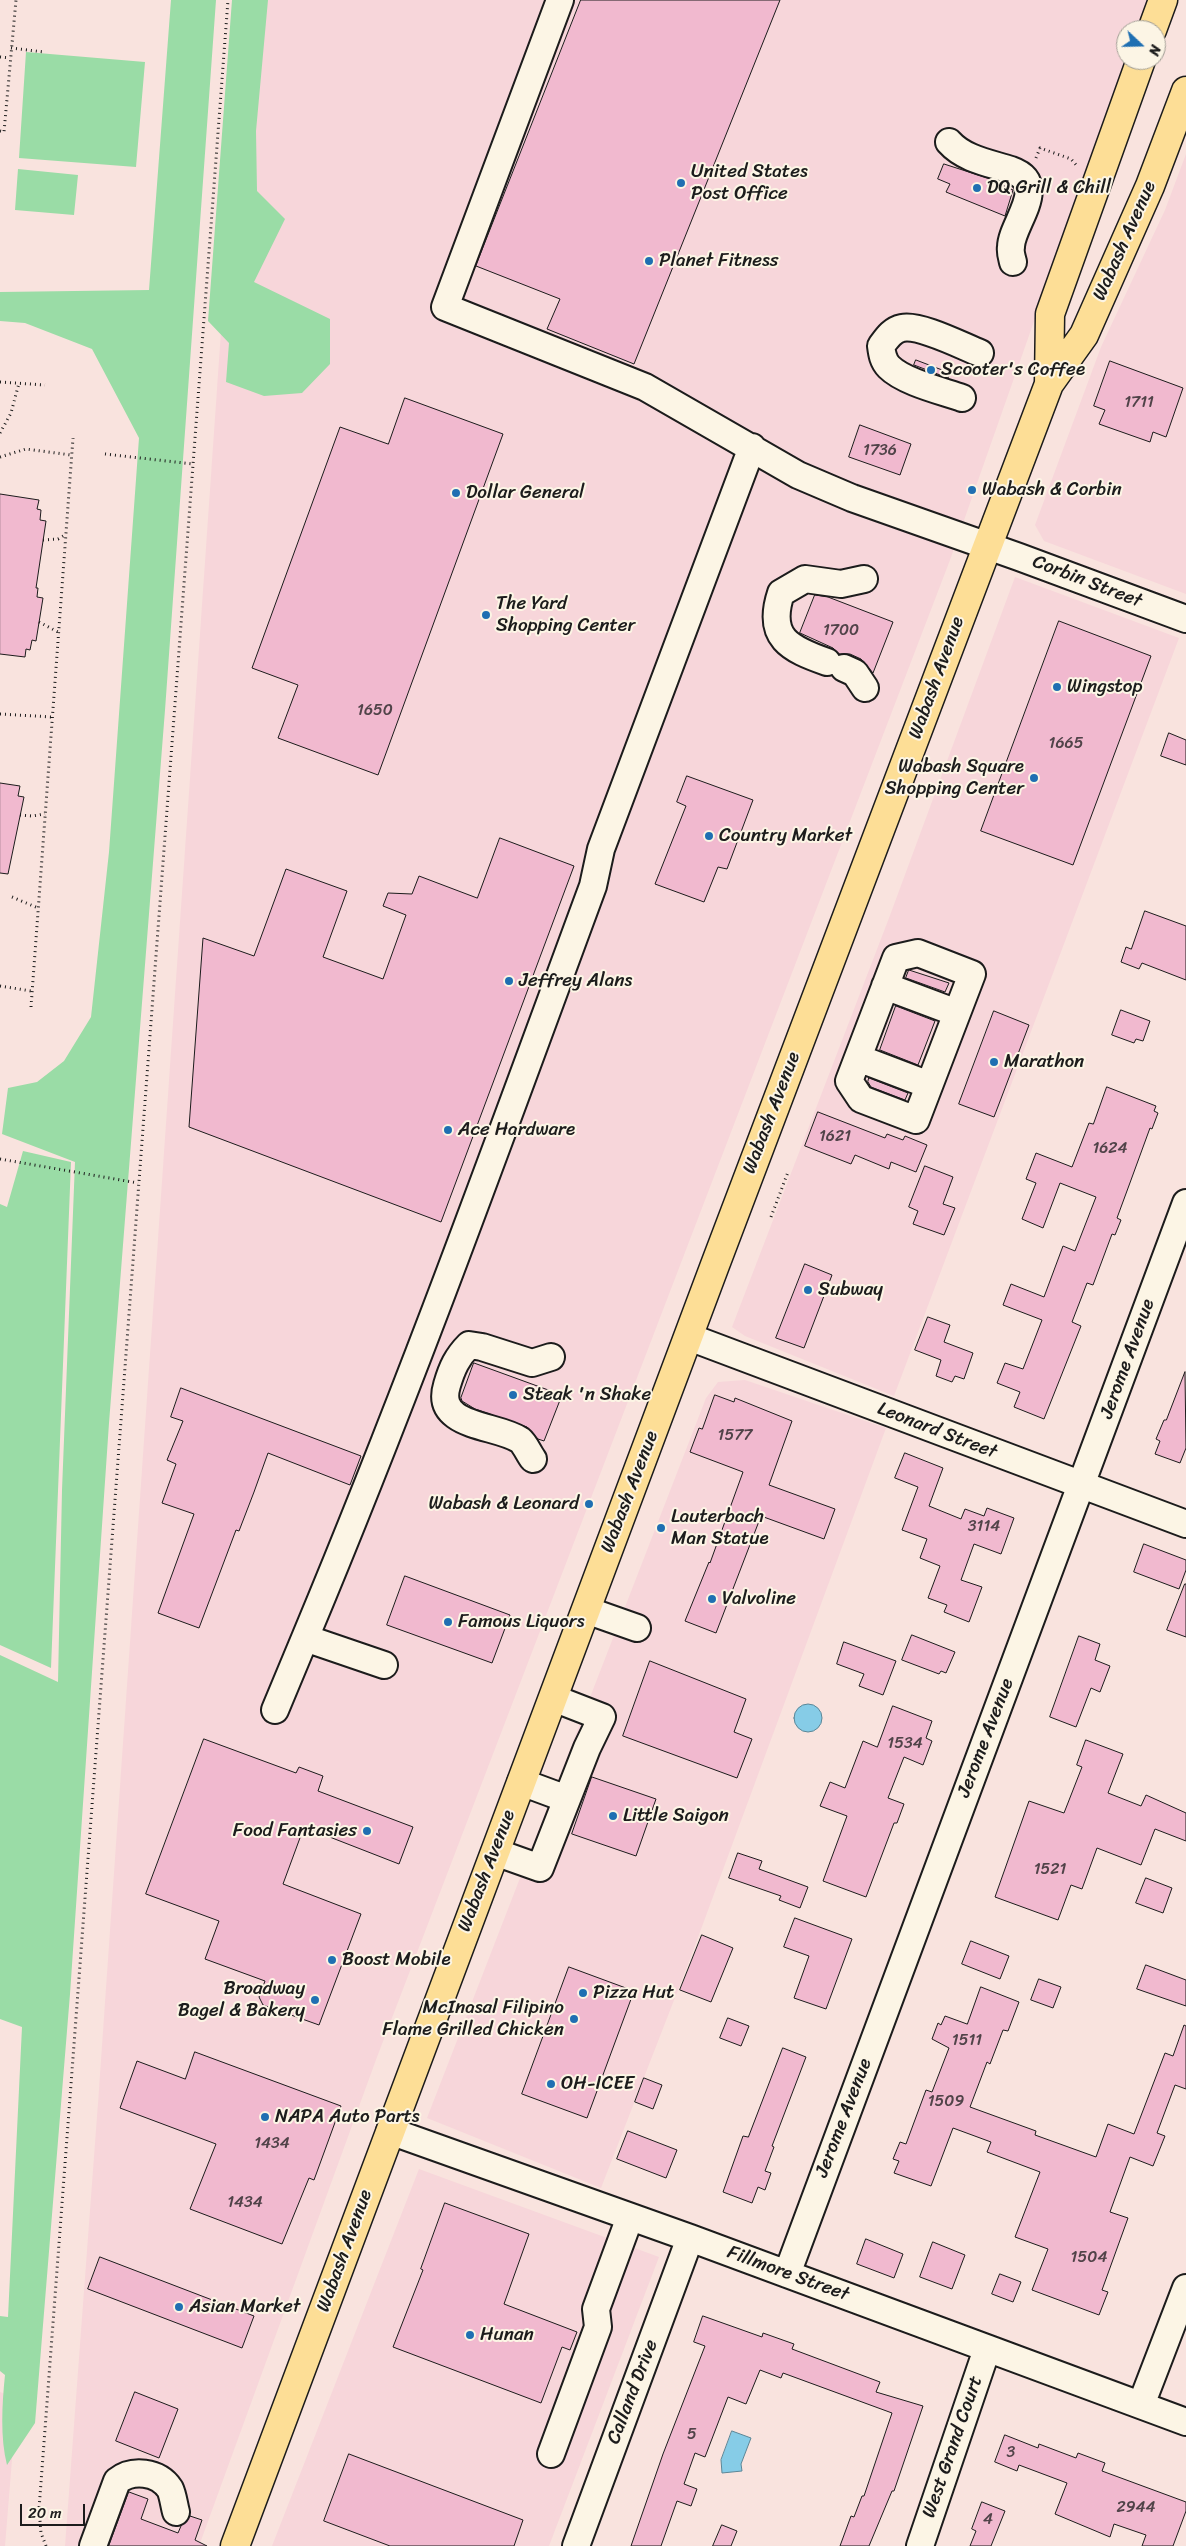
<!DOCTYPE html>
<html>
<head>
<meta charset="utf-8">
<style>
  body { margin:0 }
  #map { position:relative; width:1186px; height:2546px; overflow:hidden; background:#f9e3de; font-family:Sriracha,sans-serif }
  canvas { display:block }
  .north { position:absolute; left:1116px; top:20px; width:50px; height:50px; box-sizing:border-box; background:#fcf5e5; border:1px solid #a29e95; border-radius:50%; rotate:111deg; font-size:14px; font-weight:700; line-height:20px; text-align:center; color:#1c1c1c }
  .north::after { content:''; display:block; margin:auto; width:18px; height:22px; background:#1f6fb2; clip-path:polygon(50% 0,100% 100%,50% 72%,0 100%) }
  .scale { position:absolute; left:20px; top:2504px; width:65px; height:22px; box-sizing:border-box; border:2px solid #1c1c1c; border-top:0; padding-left:6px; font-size:15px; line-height:18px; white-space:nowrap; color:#1c1c1c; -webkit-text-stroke:4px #fcf5e5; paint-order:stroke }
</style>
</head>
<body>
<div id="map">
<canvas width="1186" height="2546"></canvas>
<div class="north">N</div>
<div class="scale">20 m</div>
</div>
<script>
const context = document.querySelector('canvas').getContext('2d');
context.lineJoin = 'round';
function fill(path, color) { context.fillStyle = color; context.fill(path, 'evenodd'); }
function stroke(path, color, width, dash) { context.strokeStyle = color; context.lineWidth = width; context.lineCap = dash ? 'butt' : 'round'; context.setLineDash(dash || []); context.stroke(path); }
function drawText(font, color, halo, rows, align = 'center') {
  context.font = font + ' Sriracha,sans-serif'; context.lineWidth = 4; context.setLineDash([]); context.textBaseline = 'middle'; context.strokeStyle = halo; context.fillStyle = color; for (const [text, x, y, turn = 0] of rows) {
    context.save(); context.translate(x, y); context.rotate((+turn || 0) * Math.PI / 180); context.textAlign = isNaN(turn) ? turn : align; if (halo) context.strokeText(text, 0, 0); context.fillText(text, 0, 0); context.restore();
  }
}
const built = new Path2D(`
  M 244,0 L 1147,0 L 1137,30 L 1126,30 L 1126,60 L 950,560 L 377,2057 L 199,2546 L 65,2546 L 98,2103 Z
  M 1186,154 L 1186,594 L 1044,541 L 1035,525 L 1101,347 L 1165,210 Z
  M 1015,577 L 1179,638 L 894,1396 L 745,1336 L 732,1327 L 889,918 Z
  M 745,1380 L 886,1428 L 690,1959 L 601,2188 L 427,2118 L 706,1398 L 718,1382 Z
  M 419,2169 L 659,2257 L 549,2546 L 272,2546 Z
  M 0,2392 L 17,2398 L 5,2546 L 0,2546 Z`);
const green = new Path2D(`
  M 171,0 L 216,0 L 165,710 L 109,1423 L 70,1994 L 35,2423 L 7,2465 C 0,2438 2,2404 5,2375 L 0,2371 L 0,2316 L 8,2317 L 22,2027 L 0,2019 L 0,1655 L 58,1682 L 62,1490 L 75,1162 L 2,1134 L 8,1088 L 37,1082 L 64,1061 L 91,1017 L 109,852 L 139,438 L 92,349 L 25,323 L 0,321 L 0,292 L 149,290 Z
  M 232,0 L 268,0 L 256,131 L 257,191 L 285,219 L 254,282 L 330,319 L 330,364 L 302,393 L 264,396 L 226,382 L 229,343 L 208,321 Z
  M 26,52 L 145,62 L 136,167 L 19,158 Z
  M 18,169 L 78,175 L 74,215 L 15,210 Z
  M 23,1151 L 71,1162 L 51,1668 L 0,1645 L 0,1204 L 7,1207 Z`);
const water = new Path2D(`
  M794 1718a14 14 0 1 1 28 0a14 14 0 1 1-28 0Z
  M 732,2431 L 751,2438 L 741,2464 L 742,2471 L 722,2473 L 721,2460 Z`);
const building = new Path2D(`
  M 581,0 L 780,0 L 634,364 L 547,329 L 560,299 L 476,266 Z
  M 944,164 L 1003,183 L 1002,185 L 1013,190 L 1005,216 L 946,192 L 950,184 L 938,179 Z
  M 916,360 L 950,373 L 948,378 L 914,365 Z
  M 1110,361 L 1183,388 L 1166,437 L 1153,432 L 1150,442 L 1099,424 L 1105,410 L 1094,406 Z
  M 405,398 L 503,434 L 378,775 L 278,738 L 298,685 L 252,668 L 340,427 L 388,444 Z
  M 860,425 L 911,444 L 900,475 L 849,457 Z
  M 0,494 L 39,500 L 37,509 L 41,510 L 40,520 L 46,521 L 36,588 L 38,588 L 37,597 L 43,598 L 36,641 L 32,640 L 30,650 L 26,649 L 25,657 L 0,654 Z
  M 815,595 L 828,597 L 893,622 L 873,673 L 861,659 L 850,654 L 839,654 L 833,648 L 800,633 Z
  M 1059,621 L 1151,656 L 1073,865 L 981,831 Z
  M 1169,733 L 1186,740 L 1186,765 L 1161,756 Z
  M 687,776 L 753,800 L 727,869 L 718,867 L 704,902 L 655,884 L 686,806 L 677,802 Z
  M 0,783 L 20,786 L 18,796 L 24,797 L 8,874 L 0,873 Z
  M 500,838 L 574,866 L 441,1222 L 189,1127 L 203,938 L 254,956 L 286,869 L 347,891 L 323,957 L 383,979 L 406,915 L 383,906 L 388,893 L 412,894 L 419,876 L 477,898 Z
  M 1145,911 L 1186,926 L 1186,980 L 1142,963 L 1139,969 L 1121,962 L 1126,947 L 1131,949 Z
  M 909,970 L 949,983 L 945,992 L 906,978 Z
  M 896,1006 L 935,1021 L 918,1065 L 880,1050 Z
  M 1121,1010 L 1150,1021 L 1143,1041 L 1136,1039 L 1134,1043 L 1112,1035 Z
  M 994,1011 L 1029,1025 L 994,1117 L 959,1104 Z
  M 869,1078 L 908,1093 L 905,1100 L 871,1087 L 868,1082 Z
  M 1107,1087 L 1156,1106 L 1154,1111 L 1158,1113 L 1152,1129 L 1150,1128 L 1131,1180 L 1117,1218 L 1121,1220 L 1115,1235 L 1112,1234 L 1093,1285 L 1087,1283 L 1072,1322 L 1081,1326 L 1044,1419 L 1014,1407 L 1020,1392 L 997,1383 L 1005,1363 L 1023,1369 L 1042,1320 L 1003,1305 L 1011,1284 L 1044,1297 L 1063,1246 L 1075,1251 L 1096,1197 L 1060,1183 L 1043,1228 L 1022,1219 L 1036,1183 L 1026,1179 L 1036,1153 L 1072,1167 L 1089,1123 L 1093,1124 Z
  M 818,1112 L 885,1138 L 887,1134 L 903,1140 L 905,1136 L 927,1145 L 916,1172 L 891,1162 L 889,1169 L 855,1155 L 851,1164 L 805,1146 Z
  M 925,1166 L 953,1177 L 943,1204 L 955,1208 L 944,1235 L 913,1224 L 918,1211 L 909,1207 Z
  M 805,1264 L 832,1275 L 804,1348 L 776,1338 Z
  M 928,1317 L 950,1325 L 944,1342 L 973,1353 L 964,1379 L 955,1376 L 952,1382 L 936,1376 L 941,1360 L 915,1350 Z
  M 474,1363 L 562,1395 L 544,1441 L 538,1439 L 527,1427 L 475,1409 L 462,1401 L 461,1398 Z
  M 1185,1372 L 1186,1448 L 1180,1463 L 1155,1454 L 1160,1441 L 1156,1439 L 1164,1420 L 1166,1420 Z
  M 181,1388 L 361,1456 L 350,1485 L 268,1453 L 254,1492 L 239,1531 L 236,1530 L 199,1628 L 158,1613 L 194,1514 L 162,1503 L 176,1464 L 167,1460 L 183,1421 L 171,1417 Z
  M 715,1395 L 734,1402 L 735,1398 L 792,1421 L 769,1485 L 835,1509 L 824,1539 L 761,1516 L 716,1633 L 685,1621 L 709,1562 L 710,1563 L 743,1472 L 690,1452 L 699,1428 L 702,1429 Z
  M 905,1453 L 943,1468 L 929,1506 L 961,1519 L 965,1509 L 984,1516 L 987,1508 L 1014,1518 L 1001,1554 L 974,1544 L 961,1580 L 982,1587 L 969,1622 L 944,1612 L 947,1605 L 928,1598 L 940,1566 L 920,1558 L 927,1539 L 902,1530 L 918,1487 L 895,1478 Z
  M 1144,1544 L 1186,1560 L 1186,1570 L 1179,1589 L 1134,1572 Z
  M 405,1576 L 510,1615 L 492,1663 L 387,1625 Z
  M 1185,1584 L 1186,1584 L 1186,1637 L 1167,1630 Z
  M 912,1635 L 955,1652 L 946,1673 L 941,1671 L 939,1674 L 902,1660 Z
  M 1079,1636 L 1100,1644 L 1095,1660 L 1110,1666 L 1100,1692 L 1091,1688 L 1076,1727 L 1050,1717 Z
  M 844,1642 L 896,1661 L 883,1695 L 859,1686 L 864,1674 L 837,1664 Z
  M 650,1661 L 746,1699 L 734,1732 L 752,1739 L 737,1778 L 623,1736 Z
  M 893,1706 L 932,1721 L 926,1738 L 932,1741 L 923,1765 L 904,1757 L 888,1798 L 904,1804 L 897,1823 L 894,1823 L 866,1897 L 823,1881 L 847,1816 L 820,1806 L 830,1782 L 845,1788 L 863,1741 L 877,1747 Z
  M 204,1739 L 296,1773 L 299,1767 L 323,1776 L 318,1791 L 413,1827 L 399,1864 L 304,1827 L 283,1884 L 361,1914 L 319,2025 L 263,2005 L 259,1997 L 265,1981 L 205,1959 L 219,1921 L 146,1894 Z
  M 1086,1740 L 1123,1754 L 1108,1793 L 1141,1806 L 1146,1795 L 1186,1813 L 1186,1841 L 1155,1829 L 1141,1865 L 1097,1848 L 1082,1889 L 1071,1885 L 1058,1920 L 995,1897 L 1029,1801 L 1064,1813 L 1082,1767 L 1077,1765 Z
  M 592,1777 L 656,1799 L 636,1856 L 572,1834 Z
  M 738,1853 L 762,1861 L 759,1869 L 808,1887 L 800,1908 L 779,1900 L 781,1896 L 729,1878 Z
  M 1146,1878 L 1172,1888 L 1163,1913 L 1136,1903 Z
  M 795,1918 L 852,1939 L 826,2009 L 794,1998 L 809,1956 L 784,1947 Z
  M 702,1935 L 733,1948 L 711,2002 L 680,1990 Z
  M 971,1941 L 1009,1956 L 1000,1979 L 962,1964 Z
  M 1146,1965 L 1186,1980 L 1186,2006 L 1137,1989 Z
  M 569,1967 L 634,1991 L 587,2118 L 522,2094 Z
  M 1039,1979 L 1061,1987 L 1053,2008 L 1031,2000 Z
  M 981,1987 L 1019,2002 L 1008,2031 L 1003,2030 L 990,2064 L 987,2062 L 970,2107 L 1036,2131 L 1035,2135 L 1096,2157 L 1108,2124 L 1134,2134 L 1165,2053 L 1173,2056 L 1184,2025 L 1186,2026 L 1186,2089 L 1175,2085 L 1157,2133 L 1165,2136 L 1153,2166 L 1130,2157 L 1110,2212 L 1128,2218 L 1102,2290 L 1108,2292 L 1099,2315 L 1032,2290 L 1048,2249 L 1015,2237 L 1040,2172 L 987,2152 L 991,2142 L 953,2128 L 931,2186 L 894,2173 L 899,2161 L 893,2159 L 900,2142 L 906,2144 L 926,2090 L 932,2092 L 949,2048 L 932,2039 L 938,2023 L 941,2025 L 945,2016 L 967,2024 Z
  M 728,2018 L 749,2026 L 741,2046 L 720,2038 Z
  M 783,2048 L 806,2057 L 772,2146 L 774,2147 L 765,2171 L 771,2173 L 765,2190 L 758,2187 L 752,2203 L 723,2192 L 743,2136 L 748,2137 Z
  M 195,2052 L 341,2106 L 314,2180 L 309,2178 L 282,2244 L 190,2209 L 216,2144 L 120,2108 L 137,2061 L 185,2079 Z
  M 644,2078 L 662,2085 L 653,2109 L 635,2102 Z
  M 628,2131 L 677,2150 L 666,2178 L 617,2159 Z
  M 445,2203 L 529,2234 L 504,2304 L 577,2332 L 570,2350 L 562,2347 L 541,2403 L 393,2347 L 423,2270 L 421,2269 Z
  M 866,2239 L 903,2254 L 894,2278 L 857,2264 Z
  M 933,2242 L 965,2255 L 952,2289 L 920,2277 Z
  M 100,2257 L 254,2316 L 242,2348 L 88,2289 Z
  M 1000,2274 L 1021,2282 L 1013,2302 L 992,2294 Z
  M 703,2316 L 762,2337 L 763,2333 L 794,2344 L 792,2349 L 880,2382 L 876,2392 L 923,2406 L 894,2491 L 892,2491 L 869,2546 L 840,2546 L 851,2516 L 854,2517 L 862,2496 L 864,2496 L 892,2413 L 783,2373 L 781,2378 L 760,2370 L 746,2404 L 728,2397 L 705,2457 L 695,2453 L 684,2484 L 697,2489 L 691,2506 L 677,2501 L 661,2546 L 631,2546 L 663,2454 L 705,2346 L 694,2342 Z
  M 135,2392 L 178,2409 L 159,2458 L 116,2441 Z
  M 1005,2435 L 1038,2448 L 1039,2444 L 1076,2458 L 1078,2453 L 1105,2463 L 1102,2471 L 1186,2502 L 1186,2511 L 1173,2546 L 1142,2546 L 1146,2535 L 1114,2524 L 1110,2537 L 1055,2514 L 1067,2483 L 1019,2465 L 1017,2471 L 995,2462 Z
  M 349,2454 L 523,2520 L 514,2546 L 390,2546 L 324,2521 Z
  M 129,2492 L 148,2499 L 141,2519 L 178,2533 L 181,2526 L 190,2516 L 202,2520 L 195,2540 L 207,2546 L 109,2546 Z
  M 982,2502 L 1005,2511 L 991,2546 L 970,2546 L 976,2531 L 972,2529 Z
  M 722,2525 L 737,2531 L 731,2546 L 713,2546 Z`);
const path = new Path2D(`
  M 11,48 L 44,52
  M 0,57 L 10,58
  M 0,131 L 4,132 L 16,0
  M 1036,158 L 1040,148 L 1071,159 L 1077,166
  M 0,382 L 45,385
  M 0,433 L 11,413 L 19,383
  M 105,454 L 193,464
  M 0,457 L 26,449 L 71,455
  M 43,540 L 58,539 L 65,535
  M 39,622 L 58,632
  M 0,714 L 52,717
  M 20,815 L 32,816 L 45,814
  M 12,897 L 38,908
  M 0,986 L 31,991
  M 31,1007 L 73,438
  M 0,1159 L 138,1183
  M 771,1217 L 788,1172
  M 46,2546 L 41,2533 L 39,2509 L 228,0`);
const minor = new Path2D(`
  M 560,0 L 445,307 L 645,387 L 798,475 L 852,498 L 1019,557 L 1186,619
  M 949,142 C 964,159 989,163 1011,170 C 1051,184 1011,224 1011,247 C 1010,252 1012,258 1013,262
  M 962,398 C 942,391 904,382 889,367 C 883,361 882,354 881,346 C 887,338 892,330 902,328 C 920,324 962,346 980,353
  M 827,662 C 790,649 766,638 781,593 L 805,579 L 841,584 L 864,579
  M 844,668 L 855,673 L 865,688
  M 918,953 L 972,974 L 916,1120 L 861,1099 L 849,1081 L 896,958 Z
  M 885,986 L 957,1013
  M 858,1058 L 929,1085
  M 689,1337 L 1186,1524
  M 533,1459 C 529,1454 525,1444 520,1440 C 496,1424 434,1428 447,1385 C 452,1368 457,1357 469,1345 L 482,1347 L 532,1363 L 551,1357
  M 586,1610 L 637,1628
  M 384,1665 L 305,1638 C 409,1390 500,1138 593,886 L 601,849 L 752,447
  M 275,1710 L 305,1638
  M 521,1782 L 567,1799
  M 495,1852 L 540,1868 L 587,1748 L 602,1717 L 553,1698
  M 390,2131 L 690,2238 L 1186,2422
  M 787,2274 L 1186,1203
  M 1141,2405 L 1186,2288
  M 551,2454 L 598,2327 L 596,2309 L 630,2217
  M 93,2546 L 117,2481 C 132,2469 158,2471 170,2489 C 173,2495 174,2505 176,2512
  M 576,2546 L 690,2238
  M 920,2546 L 987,2349`);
const major = new Path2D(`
  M 1152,30 L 1163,0
  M 1049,384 L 1050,314 L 1141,60
  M 235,2546 L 715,1265 L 1049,384 L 1084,335 L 1150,186 L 1186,91`);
const markers = [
  [681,183,5,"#1f6fb2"],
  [977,188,5,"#1f6fb2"],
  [649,261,5,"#1f6fb2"],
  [931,370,5,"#1f6fb2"],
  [972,490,5,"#1f6fb2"],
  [456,493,5,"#1f6fb2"],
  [486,615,5,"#1f6fb2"],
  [1057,687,5,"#1f6fb2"],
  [1034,778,5,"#1f6fb2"],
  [709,836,5,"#1f6fb2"],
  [509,981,5,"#1f6fb2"],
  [994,1062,5,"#1f6fb2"],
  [448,1130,5,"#1f6fb2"],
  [808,1290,5,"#1f6fb2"],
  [513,1395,5,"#1f6fb2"],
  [589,1504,5,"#1f6fb2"],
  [661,1528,5,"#1f6fb2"],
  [712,1599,5,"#1f6fb2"],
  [448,1622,5,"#1f6fb2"],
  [613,1816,5,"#1f6fb2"],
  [367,1831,5,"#1f6fb2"],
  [332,1960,5,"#1f6fb2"],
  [583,1993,5,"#1f6fb2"],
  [315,2000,5,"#1f6fb2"],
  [574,2019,5,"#1f6fb2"],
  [551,2084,5,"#1f6fb2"],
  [265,2117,5,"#1f6fb2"],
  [179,2307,5,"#1f6fb2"],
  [470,2335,5,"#1f6fb2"]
];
const numberNames = [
  ["1711",1139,403],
  ["1736",880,451],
  ["1700",841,631],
  ["1650",375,711],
  ["1665",1066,744],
  ["1621",835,1137],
  ["1624",1110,1149],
  ["1577",735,1436],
  ["3114",984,1527],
  ["1534",905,1744],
  ["1521",1050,1870],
  ["1511",967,2041],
  ["1509",946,2102],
  ["1434",272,2144],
  ["1434",245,2203],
  ["1504",1089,2258],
  ["5",692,2435],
  ["3",1011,2453],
  ["2944",1136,2508],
  ["4",988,2520]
];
const poiNames = [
  ["United States",691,172],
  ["Post Office",691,194],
  ["DQ Grill & Chill",987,188],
  ["Planet Fitness",659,261],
  ["Scooter's Coffee",941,370],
  ["Wabash & Corbin",982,490],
  ["Dollar General",466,493],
  ["The Yard",496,604],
  ["Shopping Center",496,626],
  ["Wingstop",1067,687],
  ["Wabash Square",1024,767,"right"],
  ["Shopping Center",1024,789,"right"],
  ["Country Market",719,836],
  ["Jeffrey Alans",519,981],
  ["Marathon",1004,1062],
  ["Ace Hardware",458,1130],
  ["Subway",818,1290],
  ["Steak 'n Shake",523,1395],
  ["Wabash & Leonard",579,1504,"right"],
  ["Lauterbach",671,1517],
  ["Man Statue",671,1539],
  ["Valvoline",722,1599],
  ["Famous Liquors",458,1622],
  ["Little Saigon",623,1816],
  ["Food Fantasies",357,1831,"right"],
  ["Boost Mobile",342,1960],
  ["Broadway",305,1989,"right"],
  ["Bagel & Bakery",305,2011,"right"],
  ["Pizza Hut",593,1993],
  ["McInasal Filipino",564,2008,"right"],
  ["Flame Grilled Chicken",564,2030,"right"],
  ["OH-ICEE",561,2084],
  ["NAPA Auto Parts",275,2117],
  ["Asian Market",189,2307],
  ["Hunan",480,2335]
];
const streetNames = [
  ["Wabash Avenue",1125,241,-66],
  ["Corbin Street",1087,582,21],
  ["Wabash Avenue",937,678,-70],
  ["Wabash Avenue",772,1113,-69],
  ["Jerome Avenue",1128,1359,-70],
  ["Leonard Street",937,1431,21],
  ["Wabash Avenue",630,1492,-69],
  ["Jerome Avenue",986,1738,-69],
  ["Wabash Avenue",487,1871,-69],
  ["Jerome Avenue",844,2118,-69],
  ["Wabash Avenue",345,2251,-70],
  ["Fillmore Street",788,2274,20],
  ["Calland Drive",633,2392,-69],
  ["West Grand Court",953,2447,-71]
];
fill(built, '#f7d6da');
fill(green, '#9adca6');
fill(water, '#86cce7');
stroke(water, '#5c8696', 1);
fill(building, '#f1b9cf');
stroke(building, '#1c1c1c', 1);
stroke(minor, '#1c1c1c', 30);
stroke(major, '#1c1c1c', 31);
stroke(path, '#1c1c1c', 3, [1, 4]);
stroke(minor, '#fcf5e5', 26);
stroke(major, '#fdde96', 28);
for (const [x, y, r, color] of markers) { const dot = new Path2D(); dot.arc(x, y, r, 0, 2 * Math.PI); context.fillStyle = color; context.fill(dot); stroke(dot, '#fcf5e5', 2); }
drawText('16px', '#514349', null, numberNames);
drawText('19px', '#1c1c1c', '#fcf5e5', poiNames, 'left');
drawText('19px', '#1c1c1c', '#fcf5e5', streetNames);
</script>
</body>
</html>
